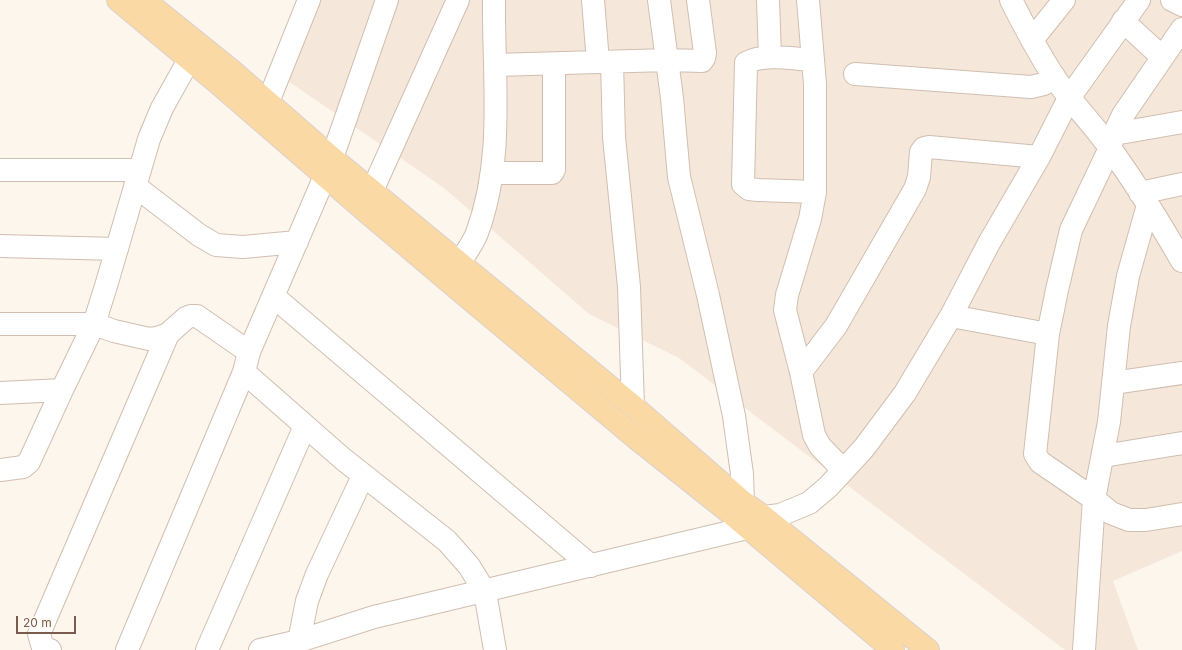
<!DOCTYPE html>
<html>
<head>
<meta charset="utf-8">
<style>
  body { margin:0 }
  #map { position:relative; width:1182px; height:650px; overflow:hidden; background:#fdf6ec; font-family:Inter,sans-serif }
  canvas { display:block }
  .scale { position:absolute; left:16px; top:616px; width:60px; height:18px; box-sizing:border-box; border:2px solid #7a5c4d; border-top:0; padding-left:5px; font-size:12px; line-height:14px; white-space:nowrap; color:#7a5c4d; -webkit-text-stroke:3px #fffaf3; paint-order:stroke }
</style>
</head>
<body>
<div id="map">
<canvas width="1182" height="650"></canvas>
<div class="scale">20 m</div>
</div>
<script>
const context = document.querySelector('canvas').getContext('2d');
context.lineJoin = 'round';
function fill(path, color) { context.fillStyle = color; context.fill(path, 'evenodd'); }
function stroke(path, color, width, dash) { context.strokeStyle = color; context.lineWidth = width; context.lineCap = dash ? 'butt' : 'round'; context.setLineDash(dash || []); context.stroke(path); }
const residential = new Path2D(`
  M 298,0 L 1182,0 L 1182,551 L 1113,581 L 1138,650 L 1065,650 L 679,358 L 589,314 L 444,188 L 269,68 Z`);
const minor = new Path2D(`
  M 593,0 L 598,62
  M 659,0 L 672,98 L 679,177 L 708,295 L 734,416 L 742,474 L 743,502
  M 768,0 L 770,57
  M 808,0 L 815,84 L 815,192 L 810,219 L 787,295 L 785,310 L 801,372 L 814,435 L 820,446 L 843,470
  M 1011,0 C 1024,26 1038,52 1054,77 C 1071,102 1093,124 1110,148 C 1136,184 1160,223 1182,261
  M 1172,0 L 1182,5
  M 1123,21 L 1162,57
  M 1182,29 L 1123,115 L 1114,134 L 1110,148 L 1071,230 L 1057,290 L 1048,334 L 1035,454 L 1040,462 L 1094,499 L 1111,513 L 1129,520 L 1146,520 L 1182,514
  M 1032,40 L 1064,0
  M 813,60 C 792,59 765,53 746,63 L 743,184 L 749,189 L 758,190 L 815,192
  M 612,62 L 614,137 L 629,287 L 633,406
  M 495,65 L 667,60 L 702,61 L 704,58 L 705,53 L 698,0
  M 855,74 L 1031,87 L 1044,84 L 1054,76
  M 268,102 L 309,0
  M 1114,134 L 1182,122
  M 332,158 L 387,0
  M 0,170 L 140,170
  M 492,173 L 552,173 L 554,170 L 554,64
  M 135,186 L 199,235 L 216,245 L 243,247 L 297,242
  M 372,191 L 458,0
  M 1140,193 L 1182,184
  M 0,246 L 117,249
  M 460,262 C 466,253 473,243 477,233 C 505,157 493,78 494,0
  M 273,296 L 591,566
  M 951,316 L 1048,334
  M 0,324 L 94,324 L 114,331 L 149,339 L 157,338 L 168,334 L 186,318 L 191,316 L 197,316 L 249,352
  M 244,372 L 343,459 L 447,541 L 469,566 L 485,592 L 495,650
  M 801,372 L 836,326 L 915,189 L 919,177 L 921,152 L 924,148 L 929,147 L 1039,157
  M 1113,383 L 1182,373
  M 0,393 L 62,390
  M 1103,456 L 1182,443
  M 0,470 L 23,467 L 29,462 L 62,390 L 94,324 L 106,286 L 149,139 L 162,108 L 190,58
  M 764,517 L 780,515 L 809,503 L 828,487 L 864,448 L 905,393 L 951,316 L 989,243 L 1039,157 L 1069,98 L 1139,0
  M 299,641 L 307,601 L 317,574 L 363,476
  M 50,650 L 43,648 L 39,634 L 168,334
  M 127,650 L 244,372 L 249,352 L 325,176
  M 207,650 L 305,426
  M 260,650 L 299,641 L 374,617 L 747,528
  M 1084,650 L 1094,499 L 1109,422 L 1119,326 L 1128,276 L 1148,205`);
const major = new Path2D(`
  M 118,0 L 219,84 L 369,214 L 458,289 L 636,438 L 733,515 L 893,650
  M 144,0 L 231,70 L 332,158 L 633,406 L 743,502 L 764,517 L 928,650`);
fill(residential, '#f5e8da');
stroke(minor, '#d1beb0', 24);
stroke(major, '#dad1cd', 24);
stroke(minor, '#fff', 22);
stroke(major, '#fbd9a5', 22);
</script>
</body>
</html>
